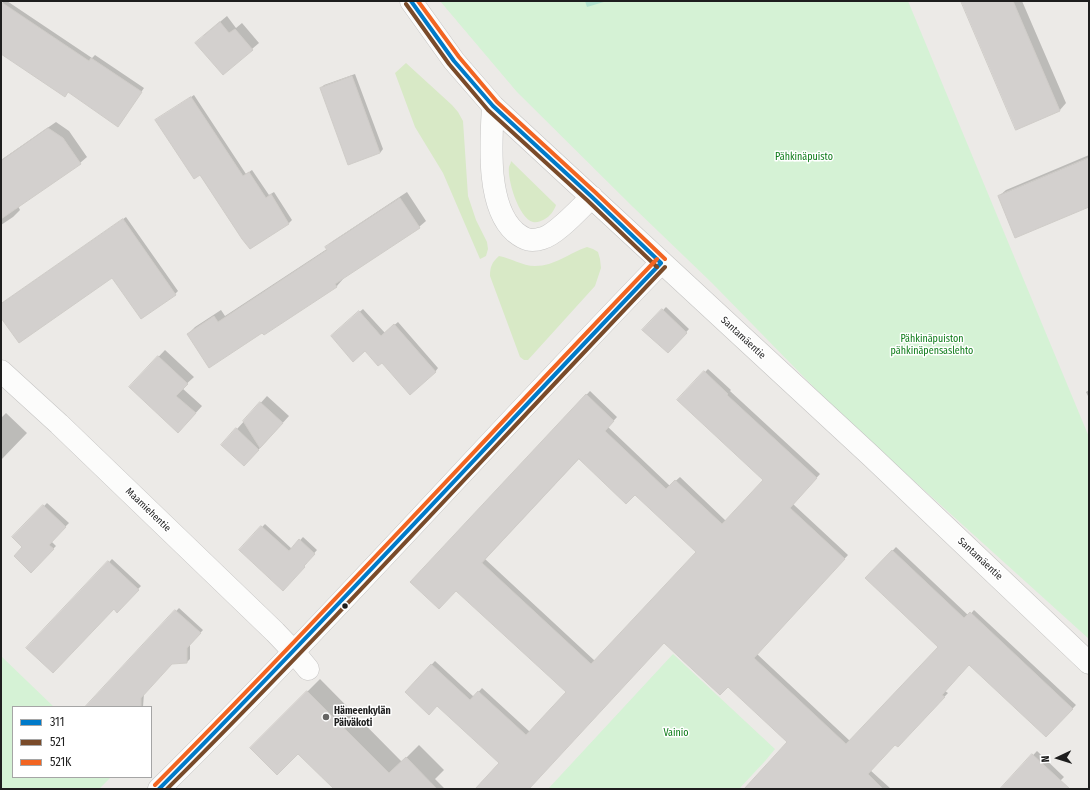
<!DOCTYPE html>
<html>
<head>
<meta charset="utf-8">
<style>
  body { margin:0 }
  #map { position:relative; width:1090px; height:790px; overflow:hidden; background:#eceae7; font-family:"Fira Sans Condensed",sans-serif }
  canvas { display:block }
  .frame { position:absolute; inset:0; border:2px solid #1e1e1e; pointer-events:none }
  .legend { position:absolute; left:12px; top:706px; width:140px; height:72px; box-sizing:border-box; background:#fff; border:1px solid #a5a5a5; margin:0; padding:5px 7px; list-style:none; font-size:12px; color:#1e1e1e }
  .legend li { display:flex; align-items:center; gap:8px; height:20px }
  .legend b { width:20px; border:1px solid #a5a5a5 }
  .north { position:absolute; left:1038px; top:738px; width:40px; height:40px; -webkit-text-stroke:3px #fff; paint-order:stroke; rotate:266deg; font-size:11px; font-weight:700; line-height:16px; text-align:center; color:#1e1e1e }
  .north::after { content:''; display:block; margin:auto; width:14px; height:18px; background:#1e1e1e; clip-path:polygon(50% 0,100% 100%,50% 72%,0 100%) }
</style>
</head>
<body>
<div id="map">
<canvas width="1090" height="790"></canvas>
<div class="frame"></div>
<ul class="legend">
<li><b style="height:5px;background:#007ac9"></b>311</li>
<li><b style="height:5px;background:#7a4b2a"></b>521</li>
<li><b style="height:5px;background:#f26522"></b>521K</li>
</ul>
<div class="north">N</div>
</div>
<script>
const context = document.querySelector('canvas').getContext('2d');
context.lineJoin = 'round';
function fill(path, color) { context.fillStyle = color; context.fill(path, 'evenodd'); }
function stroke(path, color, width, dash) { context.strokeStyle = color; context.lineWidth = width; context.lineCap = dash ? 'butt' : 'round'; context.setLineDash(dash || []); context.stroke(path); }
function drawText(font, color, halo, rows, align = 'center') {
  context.font = font + ' "Fira Sans Condensed",sans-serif'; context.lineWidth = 3; context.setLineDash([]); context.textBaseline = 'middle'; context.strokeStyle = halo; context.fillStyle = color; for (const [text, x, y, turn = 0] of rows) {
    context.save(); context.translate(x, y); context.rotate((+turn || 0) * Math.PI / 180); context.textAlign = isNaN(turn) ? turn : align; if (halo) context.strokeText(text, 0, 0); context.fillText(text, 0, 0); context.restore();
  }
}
const grass = new Path2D(`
  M 406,63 L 452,105 L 458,112 L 463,121 L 468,196 L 476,220 L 487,242 L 488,249 L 486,256 L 480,259 L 443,173 L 415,127 L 395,73 Z
  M 511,161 L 556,205 C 554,211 550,216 545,219 C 541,221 537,223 533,222 C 519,219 507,179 509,167 C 510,164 511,163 511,161 Z
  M 587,247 L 593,249 L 598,252 L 600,259 L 601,268 L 595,286 L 528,360 L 524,360 L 520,357 L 490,276 C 490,267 492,262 499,256 C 511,258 522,266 535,266 C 555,266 569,253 587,247 Z`);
const park = new Path2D(`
  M 440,1 L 908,1 L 1089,437 L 1089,639 L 840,414 L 712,283 L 633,207 L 517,92 Z
  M 673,654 L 775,749 L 766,760 L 739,789 L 548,789 Z
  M 1,656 L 54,707 L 13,707 L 13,777 L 111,777 L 99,789 L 1,789 Z`);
const pitch = new Path2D(`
  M 585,1 L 607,1 L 587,7 Z`);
const shadow = new Path2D(`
  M 4,1 L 7,1 L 92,58 L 95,55 L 144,88 L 121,122 L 1,53 L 1,5 Z
  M 962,1 L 1022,1 L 1066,103 L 1060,110 L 1017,128 Z
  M 227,16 L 236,28 L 242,23 L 259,43 L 252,49 L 203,36 Z
  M 355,74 L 383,149 L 380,153 L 321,88 L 324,85 Z
  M 194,95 L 246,174 L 252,170 L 269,195 L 274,192 L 292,220 L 289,223 L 251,248 L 160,118 Z
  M 56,122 L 69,131 L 87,157 L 80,163 L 18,206 L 20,210 L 13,217 L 1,225 L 1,160 Z
  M 1089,155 L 1089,206 L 999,196 L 1006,190 Z
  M 407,192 L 426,221 L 419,227 L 342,278 L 343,279 L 337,286 L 264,333 L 263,332 L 188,334 L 195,327 L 221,310 L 225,316 L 327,249 L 326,247 L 333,241 Z
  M 126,217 L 178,291 L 175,294 L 112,277 L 1,316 L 1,304 Z
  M 666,307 L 689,329 L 668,352 L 644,330 Z
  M 363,309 L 385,333 L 398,322 L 438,368 L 435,372 L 383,361 L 365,350 L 335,333 Z
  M 165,350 L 194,377 L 182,388 L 202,406 L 185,425 L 130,387 Z
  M 708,369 L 731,390 L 730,391 L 820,474 L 793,504 L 848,555 L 757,654 L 850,741 L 939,647 L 867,578 L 896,547 L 969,616 L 974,610 L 1076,705 L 1046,736 L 969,664 L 945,691 L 948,693 L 898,746 L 895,744 L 870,770 L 891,789 L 745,789 L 789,742 L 728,686 L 664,642 L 528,789 L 485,789 L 501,763 L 437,705 L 406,692 L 435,661 L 474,697 L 482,688 L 530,732 L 567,692 L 456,590 L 412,582 L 590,391 L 617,417 L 608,427 L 670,486 L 680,477 L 726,521 L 764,480 L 678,400 ZM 579,458 L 635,494 L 698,552 L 595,661 L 485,559 Z
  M 1089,390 L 1089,398 L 1086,392 Z
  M 267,396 L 289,416 L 251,458 L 237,429 Z
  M 6,413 L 27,433 L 1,460 L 1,418 Z
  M 47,503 L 69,523 L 51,541 L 56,546 L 31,571 L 24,547 L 14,537 Z
  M 265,524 L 292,549 L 303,537 L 317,550 L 306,562 L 307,563 L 283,589 L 240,550 Z
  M 112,559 L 141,586 L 117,611 L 114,608 L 28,648 Z
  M 179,608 L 203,630 L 190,644 L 190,659 L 187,662 L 172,663 L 144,693 L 143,707 L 87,707 Z
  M 320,679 L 402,762 L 419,745 L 444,770 L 435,779 L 445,789 L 335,789 L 298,752 L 251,748 Z
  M 1037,751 L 1064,777 L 1052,789 L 1001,789 Z`);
const building = new Path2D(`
  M 961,1 L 1013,1 L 1060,111 L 1016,130 Z
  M 1,2 L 89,61 L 91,58 L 142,92 L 118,127 L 68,92 L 65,97 L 1,54 Z
  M 220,22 L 229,33 L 235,29 L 253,50 L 223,75 L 195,43 Z
  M 352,76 L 380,153 L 348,165 L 320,88 Z
  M 191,97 L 243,176 L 249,172 L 266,198 L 271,194 L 289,224 L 250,249 L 242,239 L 200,175 L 194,179 L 155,120 Z
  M 48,128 L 63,138 L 81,164 L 1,219 L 1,161 Z
  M 1089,158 L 1089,207 L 1015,238 L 998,196 Z
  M 400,198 L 420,228 L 335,284 L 337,287 L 264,335 L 262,333 L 209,368 L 187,334 L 214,316 L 218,322 L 327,250 L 325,247 Z
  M 123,219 L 176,295 L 141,319 L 112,278 L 19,343 L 1,318 L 1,304 Z
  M 662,309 L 687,333 L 668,353 L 642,330 Z
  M 359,311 L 381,336 L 394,324 L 436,372 L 410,395 L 382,363 L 378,366 L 365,351 L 353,362 L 331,336 Z
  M 158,356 L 188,384 L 176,396 L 196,413 L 178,433 L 129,387 Z
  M 704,371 L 728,394 L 727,395 L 817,478 L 790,508 L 845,559 L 754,658 L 846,744 L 938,647 L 865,578 L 892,550 L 964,618 L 970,612 L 1073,709 L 1046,737 L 969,665 L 942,695 L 945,697 L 898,747 L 895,745 L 868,774 L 883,789 L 744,789 L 787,742 L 728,687 L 720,695 L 664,643 L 529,789 L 475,789 L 499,763 L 437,706 L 429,715 L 405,692 L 431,664 L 470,700 L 478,691 L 526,735 L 566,692 L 456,591 L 439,609 L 410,582 L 586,394 L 614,421 L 605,431 L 666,489 L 675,480 L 722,524 L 763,480 L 677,400 ZM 579,459 L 626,504 L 635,495 L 696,552 L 591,664 L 482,563 Z
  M 260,402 L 283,423 L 260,448 L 243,421 Z
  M 236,428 L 259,450 L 244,466 L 221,445 Z
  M 43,505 L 66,527 L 49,545 L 54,549 L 31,573 L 14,556 L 22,547 L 12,537 Z
  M 261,526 L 289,551 L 299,539 L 315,554 L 304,566 L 305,567 L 283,591 L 239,550 Z
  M 108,561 L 139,590 L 117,613 L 114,609 L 53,673 L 26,648 Z
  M 175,610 L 201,633 L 187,648 L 187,663 L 172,664 L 141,698 L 141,707 L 85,707 Z
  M 307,691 L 389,773 L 406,757 L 437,789 L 334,789 L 298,754 L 277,775 L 250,748 Z
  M 1032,754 L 1070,789 L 1000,789 Z`);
const minor = new Path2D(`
  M 411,1 L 454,61 L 493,106 L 870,455 L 1089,663
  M 493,106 C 491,142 486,206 515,232 C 525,240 531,242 543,238 C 557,234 580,208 592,197
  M 1,371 L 59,424 L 275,632 L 294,652 L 308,669
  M 159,789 C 331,619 492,437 661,263`);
const bus1 = new Path2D(`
  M 411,1 L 454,61 L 493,106 L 592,197 L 661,263
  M 159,789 C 330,617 493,438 661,263`);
const bus2 = new Path2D(`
  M 406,4 L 449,64 L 488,110 L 588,201 L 657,267
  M 167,789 C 337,619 499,441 665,267`);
const bus3 = new Path2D(`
  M 418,1 L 459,57 L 497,102 L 596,193 L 665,259
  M 155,785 C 326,613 489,434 657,259`);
const markers = [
  [345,606,3.5,"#1e1e1e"],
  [326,717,4,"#666564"]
];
const parkNames = [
  ["Pähkinäpuisto",804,157],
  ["Pähkinäpuiston",932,339],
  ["pähkinäpensaslehto",932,351],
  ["Vainio",676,733]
];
const streetNames = [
  ["Santamäentie",743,338,43],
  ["Maamiehentie",148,510,44],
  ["Santamäentie",980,559,43]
];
const poiNames = [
  ["Hämeenkylän",334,711],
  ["Päiväkoti",334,723]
];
fill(grass, '#d8e9c6');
fill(park, '#d5f2d5');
fill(pitch, '#b2e3cf');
fill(shadow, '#0003');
fill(building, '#d3d0ce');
stroke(building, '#cfccc8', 1);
stroke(minor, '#c5c4c3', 23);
stroke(minor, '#fcfcfb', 22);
stroke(bus1, '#007ac9', 4);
stroke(bus2, '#7a4b2a', 4);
stroke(bus3, '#f26522', 4);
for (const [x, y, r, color] of markers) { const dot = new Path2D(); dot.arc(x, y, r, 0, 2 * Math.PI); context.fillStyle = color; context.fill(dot); stroke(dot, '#fff', 1.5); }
drawText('10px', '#0d7b18', '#fff', parkNames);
drawText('10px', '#1e1e1e', '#fff', streetNames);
drawText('bold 10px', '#1e1e1e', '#fff', poiNames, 'left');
</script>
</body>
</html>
